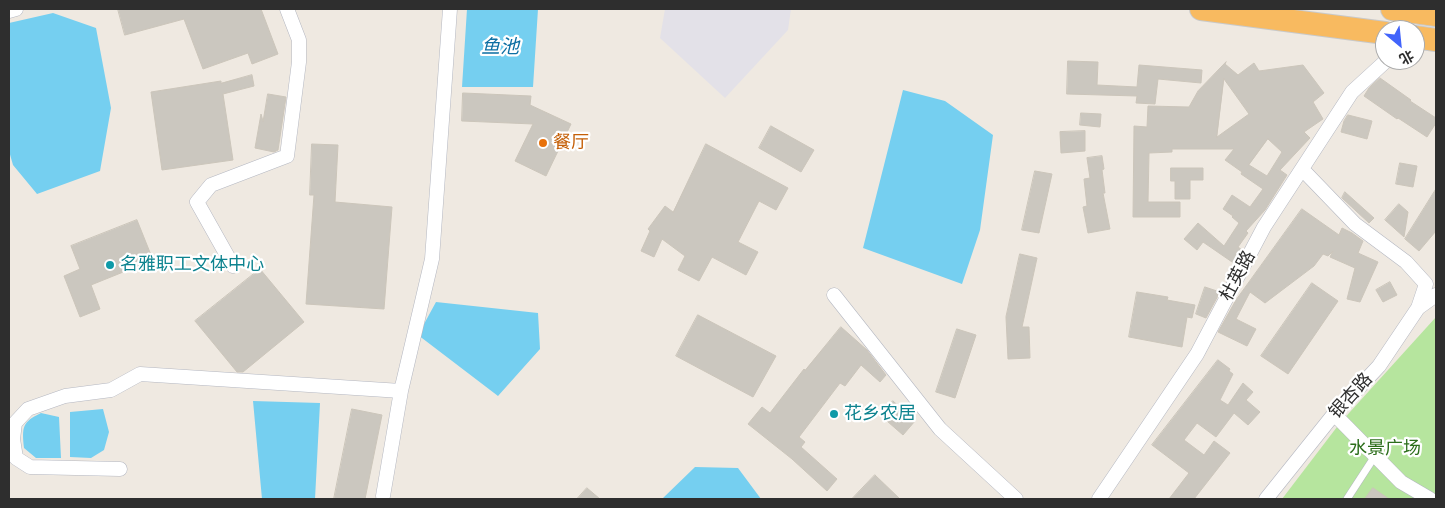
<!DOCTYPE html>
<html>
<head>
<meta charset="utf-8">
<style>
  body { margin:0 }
  #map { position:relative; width:1445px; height:508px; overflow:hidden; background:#efe9e1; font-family:"IBM Plex Sans","Noto Sans SC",sans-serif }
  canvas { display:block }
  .frame { position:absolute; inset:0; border:10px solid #2e2e2e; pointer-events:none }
  .north { position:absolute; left:1375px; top:20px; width:50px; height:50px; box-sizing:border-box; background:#fff; border:1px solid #ababab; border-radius:50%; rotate:152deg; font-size:14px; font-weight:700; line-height:20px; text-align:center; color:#2e2e2e }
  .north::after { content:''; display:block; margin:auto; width:18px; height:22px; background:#4264fb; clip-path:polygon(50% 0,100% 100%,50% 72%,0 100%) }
</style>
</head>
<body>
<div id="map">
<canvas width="1445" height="508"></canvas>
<div class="frame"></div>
<div class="north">北</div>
</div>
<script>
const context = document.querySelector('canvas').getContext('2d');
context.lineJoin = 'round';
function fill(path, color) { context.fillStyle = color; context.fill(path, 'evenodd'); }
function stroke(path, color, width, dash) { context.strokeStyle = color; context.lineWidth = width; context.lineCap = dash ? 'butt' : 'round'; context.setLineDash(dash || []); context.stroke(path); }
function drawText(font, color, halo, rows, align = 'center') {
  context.font = font + ' "IBM Plex Sans","Noto Sans SC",sans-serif'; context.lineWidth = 4.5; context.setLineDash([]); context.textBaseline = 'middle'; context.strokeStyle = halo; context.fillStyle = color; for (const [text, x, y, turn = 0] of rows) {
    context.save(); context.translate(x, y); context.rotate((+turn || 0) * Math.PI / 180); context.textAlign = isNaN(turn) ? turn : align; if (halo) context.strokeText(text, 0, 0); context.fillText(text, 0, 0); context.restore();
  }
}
const industrial = new Path2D(`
  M 665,9 L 791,9 L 788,30 L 725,98 L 660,38 Z`);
const green = new Path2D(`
  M 1436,317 L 1436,499 L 1282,499 L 1340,423 Z`);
const water = new Path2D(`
  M 467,9 L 538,9 L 533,87 L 462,87 Z
  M 53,13 L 96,28 L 111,108 L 100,171 L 37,194 L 13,165 L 9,151 L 9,23 Z
  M 903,90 L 945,101 L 993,135 L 980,230 L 962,284 L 863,248 Z
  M 436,302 L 538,313 L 540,349 L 498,396 L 418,335 Z
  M 253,401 L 320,403 L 315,499 L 262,499 Z
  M 103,409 L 109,432 L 104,450 L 91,458 L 70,457 L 70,412 Z
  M 41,413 L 59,417 L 61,458 L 36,458 L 24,448 C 22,427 22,422 41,413 Z
  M 695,467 L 738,468 L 761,499 L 662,499 Z`);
const building = new Path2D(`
  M 118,9 L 261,9 L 278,54 L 252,64 L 248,53 L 203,69 L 184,19 L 125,35 Z
  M 1068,61 L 1098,62 L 1097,85 L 1137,87 L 1139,65 L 1202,70 L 1201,83 L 1158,79 L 1155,104 L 1136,103 L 1137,96 L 1067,94 Z
  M 1226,62 L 1225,64 L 1238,75 L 1254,63 L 1259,71 L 1303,65 L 1324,93 L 1313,102 L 1323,119 L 1304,132 L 1310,138 L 1280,170 L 1287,175 L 1265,210 L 1246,231 L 1248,233 L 1238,247 L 1242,250 L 1235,264 L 1203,242 L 1197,250 L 1184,239 L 1198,223 L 1224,246 L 1239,223 L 1232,217 L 1233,216 L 1223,209 L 1232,195 L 1250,207 L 1263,189 L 1241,174 L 1242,172 L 1225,160 L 1234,149 L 1172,149 L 1172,152 L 1149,153 L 1148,202 L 1180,202 L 1180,217 L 1133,217 L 1134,126 L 1147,127 L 1148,106 L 1189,107 L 1198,91 ZM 1224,79 L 1249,114 L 1217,137 ZM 1268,139 L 1282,152 L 1267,176 L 1249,165 Z
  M 252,75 L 254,86 L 223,94 L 233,160 L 162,170 L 151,92 L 221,81 L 221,83 Z
  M 1380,78 L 1411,100 L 1410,101 L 1436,118 L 1436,123 L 1427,137 L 1398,118 L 1397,119 L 1364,96 L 1369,88 Z
  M 463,93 L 531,96 L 530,105 L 571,124 L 546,176 L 515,161 L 533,124 L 462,121 Z
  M 268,94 L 286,97 L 278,150 L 274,152 L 255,148 L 261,114 L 263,121 Z
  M 1081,113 L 1101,114 L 1100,127 L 1080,125 Z
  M 1348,115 L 1372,121 L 1367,139 L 1341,132 L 1344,121 Z
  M 771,126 L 814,150 L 801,172 L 759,148 Z
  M 1085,131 L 1085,151 L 1061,153 L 1060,132 Z
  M 312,144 L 338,145 L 335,202 L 392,207 L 384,309 L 306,304 L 314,195 L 310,195 Z
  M 706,144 L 788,188 L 776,210 L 759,201 L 738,242 L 758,252 L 746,275 L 712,257 L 699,281 L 678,270 L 685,256 L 662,239 L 654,257 L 641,251 L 650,231 L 648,229 L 665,206 L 673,212 Z
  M 1102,156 L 1104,169 L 1102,170 L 1105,193 L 1103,193 L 1110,229 L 1088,233 L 1083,207 L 1087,206 L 1084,179 L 1090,178 L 1087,158 Z
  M 1400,163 L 1417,166 L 1413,187 L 1396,184 Z
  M 1171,168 L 1203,168 L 1203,180 L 1190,180 L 1190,199 L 1175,199 L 1175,181 L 1171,181 Z
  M 1035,171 L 1052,174 L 1039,233 L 1022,230 Z
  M 1436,189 L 1436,231 L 1419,251 L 1405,239 Z
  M 1345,192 L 1374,218 L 1369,223 L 1342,198 Z
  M 1399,204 L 1408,212 L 1404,237 L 1385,220 Z
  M 1302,209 L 1339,235 L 1342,228 L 1352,233 L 1363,241 L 1358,253 L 1378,262 L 1360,302 L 1347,299 L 1355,268 L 1330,257 L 1333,251 L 1328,256 L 1323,254 L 1314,266 L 1265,303 L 1250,292 L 1236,319 L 1256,329 L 1247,346 L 1218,332 L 1236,300 Z
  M 137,220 L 153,260 L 91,285 L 100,309 L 80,317 L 64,276 L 80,269 L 71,246 Z
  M 1020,254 L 1037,258 L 1022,327 L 1029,327 L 1030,358 L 1008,359 L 1006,317 Z
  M 260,269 L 304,322 L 243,372 L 237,372 L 195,321 Z
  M 1390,282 L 1397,295 L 1383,302 L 1376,290 Z
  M 1312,283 L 1338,301 L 1288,374 L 1261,356 Z
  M 1205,287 L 1220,292 L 1206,318 L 1196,314 Z
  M 1137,292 L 1168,297 L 1167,300 L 1195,305 L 1192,318 L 1187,317 L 1182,347 L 1129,337 Z
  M 698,315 L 776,356 L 753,397 L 676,356 Z
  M 841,327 L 867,350 L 886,375 L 880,382 L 861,365 L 845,386 L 840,383 L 799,437 L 805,442 L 801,447 L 837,479 L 827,491 L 792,459 L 748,424 L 762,407 L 770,413 L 804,369 L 805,370 Z
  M 957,329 L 976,335 L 955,398 L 936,392 Z
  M 1218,360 L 1230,369 L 1229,371 L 1233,374 L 1220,400 L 1228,405 L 1243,383 L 1253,392 L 1246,400 L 1260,412 L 1248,425 L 1234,413 L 1216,437 L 1197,423 L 1184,440 L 1204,455 L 1214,441 L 1230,453 L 1194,499 L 1169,499 L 1189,473 L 1152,445 Z
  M 893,401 L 915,421 L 903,435 L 880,415 Z
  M 352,409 L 382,415 L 365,499 L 334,499 Z
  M 875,475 L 900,499 L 852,499 Z
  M 587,488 L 600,499 L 577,499 Z
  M 1373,488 L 1389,499 L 1365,499 Z`);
const service = new Path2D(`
  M 1347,499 L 1375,456`);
const minor = new Path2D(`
  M 9,11 L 16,9
  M 1302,169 L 1355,224 L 1406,262 L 1426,284 L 1418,308
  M 233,266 L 197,202 L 211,185 L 287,156 L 299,62 L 299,40 L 287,9
  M 834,295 L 940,429 L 1016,499
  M 1334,414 L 1401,482 L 1430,499
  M 120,469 L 30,467 L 16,458 L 13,439 L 15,423 L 28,409 L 65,396 L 111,390 L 140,374 L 401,391 L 432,259 L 450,9
  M 383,496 L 401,391
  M 1099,499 L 1197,354 L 1264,227 L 1352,92 L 1387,60
  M 1266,499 L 1334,414 L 1379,366 L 1418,308 L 1436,295`);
const trunk = new Path2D(`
  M 1201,9 L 1385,33
  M 1392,9 L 1436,15
  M 1415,37 L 1436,40`);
const markers = [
  [543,143,5,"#e8710a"],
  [110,265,5,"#0f9aa8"],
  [834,414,5,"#0f9aa8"]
];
const foodNames = [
  ["餐厅",553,143]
];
const cultureNames = [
  ["名雅职工文体中心",120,265],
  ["花乡农居",844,414]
];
const streetNames = [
  ["杜英路",1238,276,-62],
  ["银杏路",1351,396,-48]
];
const parkNames = [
  ["水景广场",1385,449]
];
const waterNames = [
  ["鱼池",500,48]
];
fill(industrial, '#e3e1e8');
fill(green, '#b6e59e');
fill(water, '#75cff0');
fill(building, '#cbc7bf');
stroke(building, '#cbc5ba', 1);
stroke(service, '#b4b7c1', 8);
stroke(minor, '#b4b7c1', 15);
stroke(trunk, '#c9c9c9', 24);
stroke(service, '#fff', 7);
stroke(minor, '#fff', 14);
stroke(trunk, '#f8ba60', 22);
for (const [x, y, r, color] of markers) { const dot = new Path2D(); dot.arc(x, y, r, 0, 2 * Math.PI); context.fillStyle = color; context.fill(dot); stroke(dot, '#fff', 2); }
drawText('18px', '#c56008', '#fff', foodNames, 'left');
drawText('18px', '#0d838f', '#fff', cultureNames, 'left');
drawText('18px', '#2e2e2e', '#fff', streetNames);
drawText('18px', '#2c6e1b', '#fff', parkNames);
drawText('italic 19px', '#0d6fa3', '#fff', waterNames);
</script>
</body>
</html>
